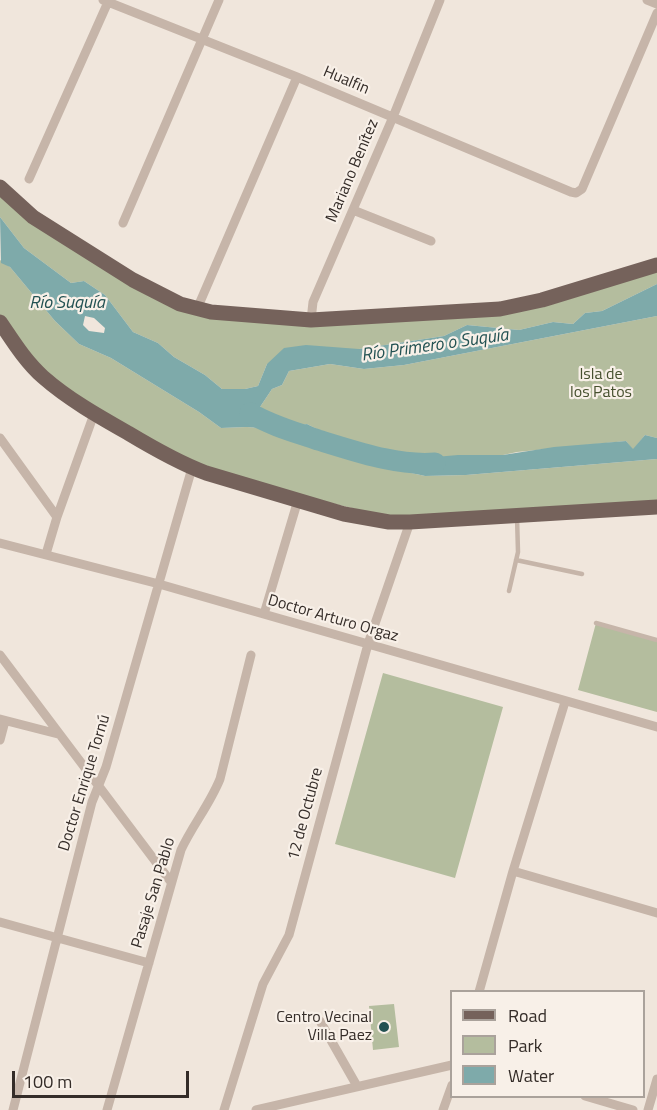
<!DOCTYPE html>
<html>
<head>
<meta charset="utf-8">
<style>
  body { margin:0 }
  #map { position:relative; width:657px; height:1110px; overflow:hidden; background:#f0e6dc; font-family:"Titillium Web",sans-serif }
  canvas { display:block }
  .legend { position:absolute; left:450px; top:990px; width:195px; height:108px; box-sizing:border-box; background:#f8f0e8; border:2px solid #aaa29b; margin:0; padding:8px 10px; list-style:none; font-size:18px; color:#342c28 }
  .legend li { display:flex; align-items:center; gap:12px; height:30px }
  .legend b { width:30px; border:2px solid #aaa29b }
  .scale { position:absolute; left:12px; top:1071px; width:177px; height:27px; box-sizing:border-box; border:3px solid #342c28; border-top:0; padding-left:8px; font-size:18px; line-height:21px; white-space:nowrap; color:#342c28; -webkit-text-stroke:4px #f8f0e8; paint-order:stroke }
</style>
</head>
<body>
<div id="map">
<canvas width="657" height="1110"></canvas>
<ul class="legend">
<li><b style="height:8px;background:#75625b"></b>Road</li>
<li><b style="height:16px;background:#b4bd9e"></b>Park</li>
<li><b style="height:16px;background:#7eaaaa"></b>Water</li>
</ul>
<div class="scale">100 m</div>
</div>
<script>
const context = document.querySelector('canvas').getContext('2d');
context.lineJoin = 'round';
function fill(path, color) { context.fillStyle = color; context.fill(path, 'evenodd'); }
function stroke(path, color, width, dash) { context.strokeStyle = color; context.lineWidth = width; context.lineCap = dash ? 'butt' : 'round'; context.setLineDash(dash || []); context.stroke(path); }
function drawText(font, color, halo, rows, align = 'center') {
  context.font = font + ' "Titillium Web",sans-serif'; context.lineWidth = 4.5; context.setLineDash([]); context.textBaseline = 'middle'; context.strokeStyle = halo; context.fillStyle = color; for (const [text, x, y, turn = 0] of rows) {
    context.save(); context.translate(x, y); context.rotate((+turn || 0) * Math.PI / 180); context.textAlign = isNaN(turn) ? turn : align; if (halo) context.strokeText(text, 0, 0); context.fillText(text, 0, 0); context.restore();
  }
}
const green = new Path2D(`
  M 0,187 L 180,304 L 311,320 L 500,309 L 657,265 L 657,284 L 602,311 L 585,313 L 573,324 L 553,322 L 519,330 L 467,325 L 444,336 L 359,349 L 340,349 L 267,364 L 258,386 L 245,389 L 222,389 L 205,375 L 174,357 L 158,343 L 133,332 L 105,295 L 84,281 L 71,283 L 24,248 L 0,217 Z
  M 0,260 L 10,267 L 55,321 L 79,344 L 111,358 L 199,412 L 221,428 L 247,427 L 259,428 L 288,440 L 317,446 L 348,459 L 425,476 L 466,475 L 657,459 L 657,507 L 410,522 L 206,473 L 75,402 L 0,322 Z
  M 657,316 L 657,438 L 645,435 L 633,450 L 626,441 L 517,452 L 503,455 L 424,458 L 408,462 L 389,461 L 370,457 L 307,424 L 279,429 L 268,420 L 260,407 L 272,389 L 282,385 L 289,371 L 330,364 L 364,369 L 404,365 Z
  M 596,623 L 657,640 L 657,712 L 578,690 Z
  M 383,673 L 503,707 L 455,878 L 335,844 Z
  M 394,1004 L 399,1047 L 373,1050 L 369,1006 Z`);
const water = new Path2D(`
  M 0,217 L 24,248 L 71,283 L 84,281 L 105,295 L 133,332 L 158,343 L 174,357 L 205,375 L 222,389 L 245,389 L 258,386 L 267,364 L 284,348 L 306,345 L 359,349 L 444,336 L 467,325 L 519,330 L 553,322 L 573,324 L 585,313 L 602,311 L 657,284 L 657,316 L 404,365 L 364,369 L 330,364 L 289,371 L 282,385 L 272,389 L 260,407 L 268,420 L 279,429 L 307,424 L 370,457 L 389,461 L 408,462 L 424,458 L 458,455 L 503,455 L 554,447 L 626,441 L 633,449 L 645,435 L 657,438 L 657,459 L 466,475 L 425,476 L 348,459 L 317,446 L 288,440 L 259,428 L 247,427 L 221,428 L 199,412 L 111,358 L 79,344 L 55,321 L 10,267 L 1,263 ZM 85,316 L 94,318 L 105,328 L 104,333 L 89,331 L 83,325 Z`);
const river = new Path2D(`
  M 250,413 C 272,426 295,432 318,440 C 355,451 396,466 435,463`);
const lane = new Path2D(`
  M 516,560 L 582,574
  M 509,591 L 518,552 L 517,517
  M 596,623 L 657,640`);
const street = new Path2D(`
  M 103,0 L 297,77 L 571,192 L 576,193 L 582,189 L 657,13
  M 647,0 L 657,4
  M 29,179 L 108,2
  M 353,210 L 431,241
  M 123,223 L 219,0
  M 197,309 L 297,77
  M 311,320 L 313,302 L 393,117 L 440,0
  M 0,438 L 57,517
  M 0,543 L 159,584 L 657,727
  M 46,554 L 57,517 L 94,414
  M 264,614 L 298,500
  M 0,655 L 171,882
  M 0,719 L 58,734
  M 0,740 L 5,721
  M 513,871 L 657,913
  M 0,922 L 149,963
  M 479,992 L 513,871 L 565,702
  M 320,1021 L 357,1086
  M 585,1096 L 633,1110
  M 13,1110 L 92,802 L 106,767 L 192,468
  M 107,1110 L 181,850 C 192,826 210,804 220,779 L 251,655
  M 224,1110 L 263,984 L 289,935 L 368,644 L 410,522
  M 256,1110 L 452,1065
  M 443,1110 L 452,1085
  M 648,1110 L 657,1079`);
const primary = new Path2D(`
  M 0,187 L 33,217 L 133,280 L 180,304 L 211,312 L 311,320 L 500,309 L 542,300 L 657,265
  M 0,322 C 13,341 25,361 43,377 C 68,399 98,416 128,433 C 153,448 179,463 206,473 L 344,514 L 389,522 L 410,522 L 657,507`);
const markers = [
  [384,1027,6,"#225152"]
];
const streetNames = [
  ["Hualfin",346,81,23],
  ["Mariano Benítez",353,171,-67],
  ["Doctor Arturo Orgaz",333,619,16],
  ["Doctor Enrique Tornú",85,783,-73],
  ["12 de Octubre",306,814,-75],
  ["Pasaje San Pablo",154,893,-73]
];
const parkNames = [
  ["Isla de",601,375],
  ["los Patos",601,393]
];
const poiNames = [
  ["Centro Vecinal",372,1018],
  ["Villa Paez",372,1036]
];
const waterNames = [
  ["Río Suquía",67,304],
  ["Río Primero o Suquía",435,346,-8]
];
fill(green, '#b4bd9e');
fill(water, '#7eaaaa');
stroke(river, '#7eaaaa', 21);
stroke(lane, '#c6b5a9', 4.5);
stroke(street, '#c6b5a9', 9);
stroke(primary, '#75625b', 15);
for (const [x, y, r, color] of markers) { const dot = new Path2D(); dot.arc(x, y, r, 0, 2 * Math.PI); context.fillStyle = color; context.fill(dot); stroke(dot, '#f8f0e8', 2); }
drawText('16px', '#342c28', '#f8f0e8', streetNames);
drawText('16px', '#46502e', '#f8f0e8', parkNames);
drawText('16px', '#342c28', '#f8f0e8', poiNames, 'right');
drawText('italic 18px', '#225152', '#f8f0e8', waterNames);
</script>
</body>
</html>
